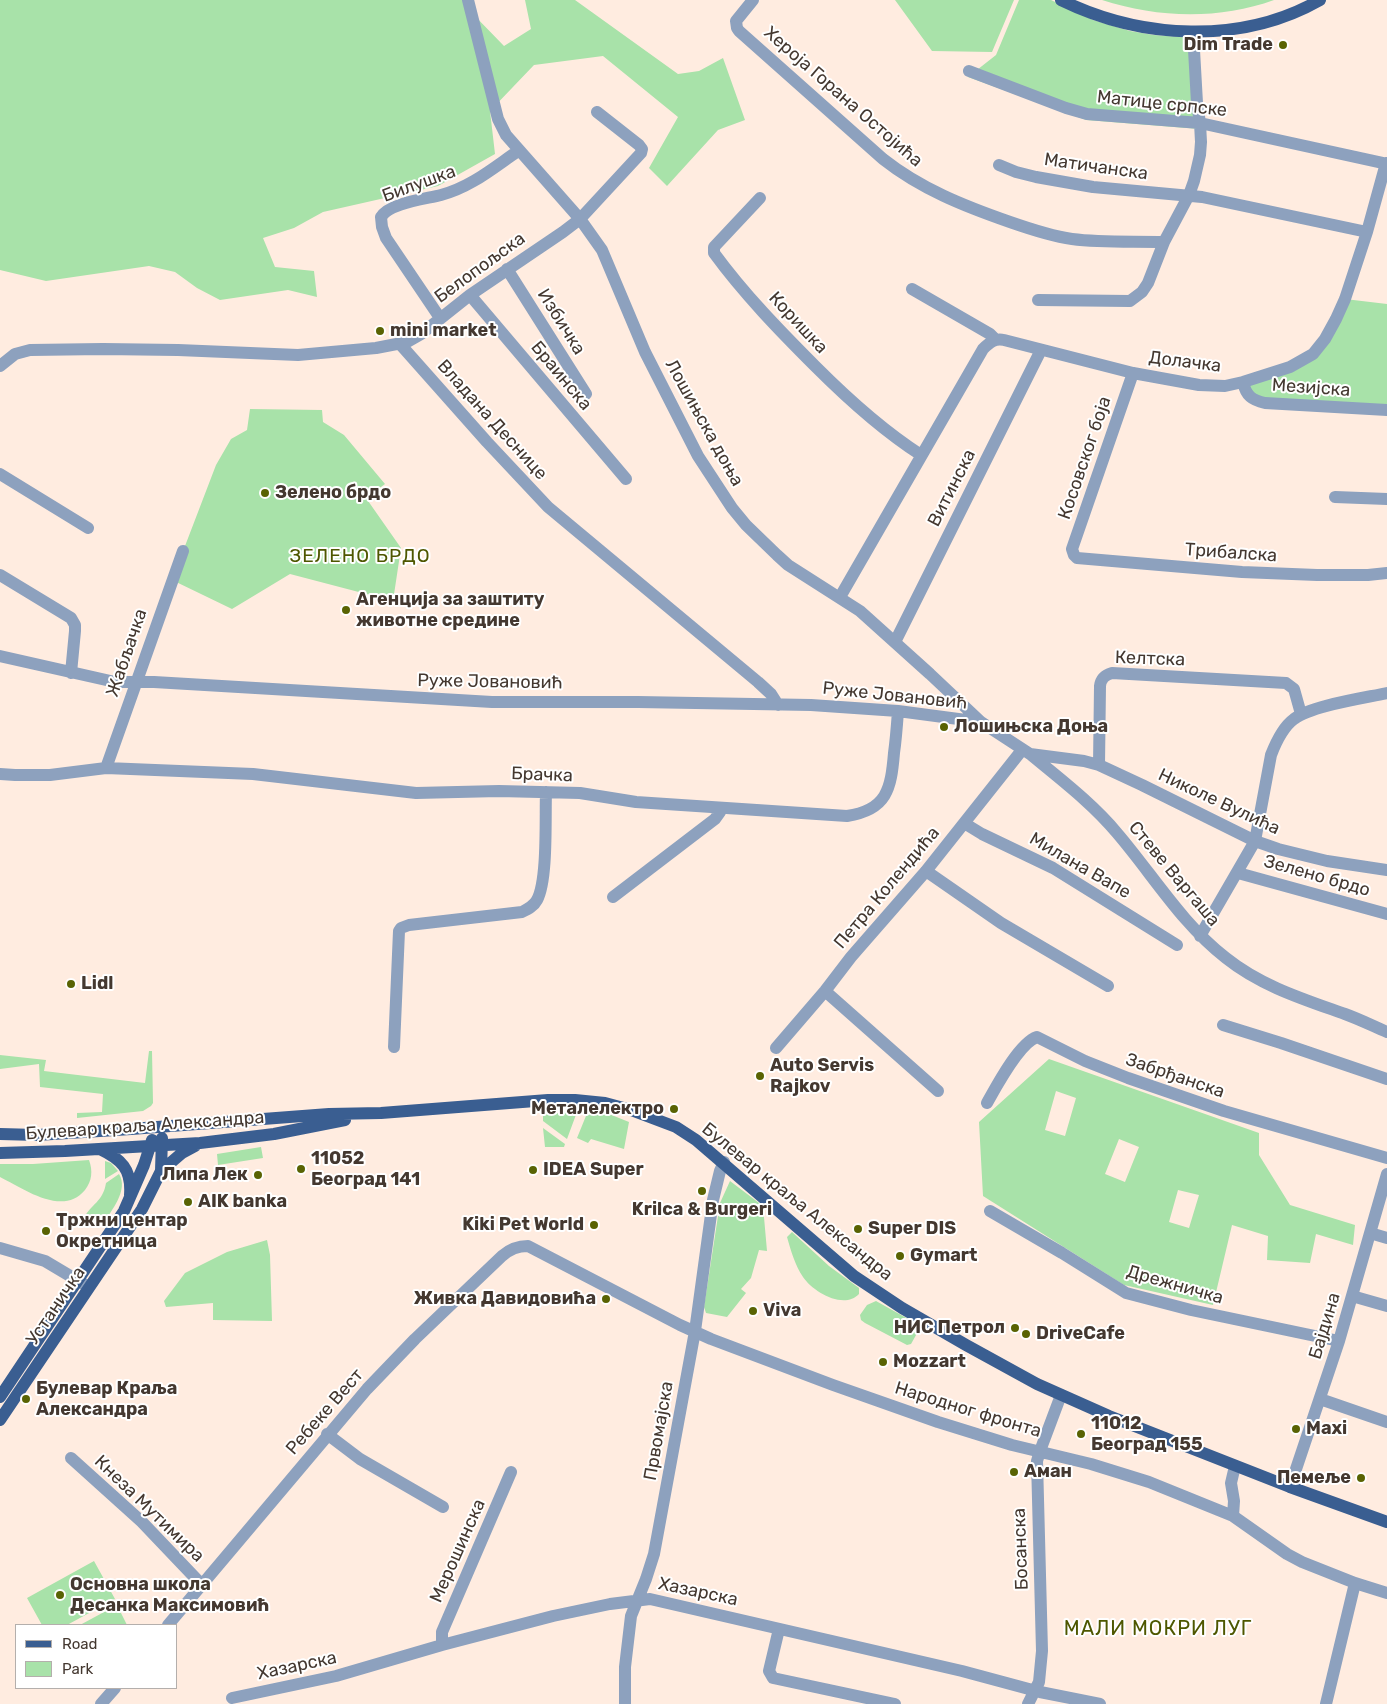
<!DOCTYPE html>
<html>
<head>
<meta charset="utf-8">
<style>
  body { margin:0 }
  #map { position:relative; width:1387px; height:1704px; overflow:hidden; background:#ffece0; font-family:Rubik,sans-serif }
  canvas { display:block }
  .legend { position:absolute; left:15px; top:1624px; width:162px; height:65px; box-sizing:border-box; background:#fff; border:1px solid #b4afac; margin:0; padding:6px 9px; list-style:none; font-size:15px; color:#443830 }
  .legend li { display:flex; align-items:center; gap:10px; height:25px }
  .legend b { width:25px; border:1px solid #b4afac }
</style>
</head>
<body>
<div id="map">
<canvas width="1387" height="1704"></canvas>
<ul class="legend">
<li><b style="height:6px;background:#3a5e91"></b>Road</li>
<li><b style="height:14px;background:#a8e2a9"></b>Park</li>
</ul>
</div>
<script>
const context = document.querySelector('canvas').getContext('2d');
context.lineJoin = 'round';
function fill(path, color) { context.fillStyle = color; context.fill(path, 'evenodd'); }
function stroke(path, color, width, dash) { context.strokeStyle = color; context.lineWidth = width; context.lineCap = dash ? 'butt' : 'round'; context.setLineDash(dash || []); context.stroke(path); }
function drawText(font, color, halo, rows, align = 'center') {
  context.font = font + ' Rubik,sans-serif'; context.lineWidth = 4; context.setLineDash([]); context.textBaseline = 'middle'; context.strokeStyle = halo; context.fillStyle = color; for (const [text, x, y, turn = 0] of rows) {
    context.save(); context.translate(x, y); context.rotate((+turn || 0) * Math.PI / 180); context.textAlign = isNaN(turn) ? turn : align; if (halo) context.strokeText(text, 0, 0); context.fillText(text, 0, 0); context.restore();
  }
}
const green = new Path2D(`
  M 0,0 L 467,0 L 471,12 L 504,46 L 531,29 L 525,0 L 575,0 L 678,74 L 699,71 L 723,58 L 745,120 L 718,130 L 667,186 L 649,168 L 678,117 L 603,56 L 534,65 L 490,111 L 495,154 L 438,186 L 323,212 L 294,228 L 263,238 L 275,267 L 314,271 L 317,297 L 288,290 L 220,300 L 197,288 L 175,272 L 149,266 L 46,281 L 0,270 Z
  M 895,0 L 1014,0 L 992,52 L 932,51 Z
  M 1019,0 L 1051,0 L 1093,20 L 1130,31 L 1154,35 L 1193,38 L 1199,129 L 1086,120 L 968,77 L 996,55 Z
  M 1102,0 L 1274,0 C 1219,20 1157,18 1102,0 Z
  M 1345,299 L 1387,304 L 1387,410 L 1255,400 L 1243,382 L 1308,358 Z
  M 250,409 L 322,410 L 323,422 L 344,435 L 385,484 L 366,498 L 401,548 L 393,601 L 290,574 L 232,609 L 172,580 L 216,465 L 231,439 L 247,430 Z
  M 149,1051 L 152,1051 L 153,1103 L 151,1106 L 143,1111 L 77,1118 L 77,1113 L 102,1112 L 103,1094 L 40,1087 L 39,1064 L 0,1069 L 0,1055 L 46,1060 L 44,1071 L 145,1083 Z
  M 1049,1059 L 1259,1133 L 1259,1155 L 1290,1205 L 1355,1225 L 1353,1245 L 1316,1234 L 1310,1263 L 1267,1260 L 1268,1236 L 1232,1225 L 1213,1305 L 1124,1285 L 983,1196 L 979,1122 ZM 1056,1091 L 1076,1098 L 1065,1136 L 1045,1130 ZM 1119,1139 L 1139,1147 L 1125,1182 L 1105,1174 ZM 1178,1190 L 1199,1195 L 1189,1228 L 1169,1222 Z
  M 588,1111 L 609,1114 L 629,1122 L 624,1149 L 591,1139 L 588,1143 L 577,1138 Z
  M 577,1112 L 567,1139 L 543,1121 L 543,1114 Z
  M 543,1128 L 565,1144 L 564,1147 L 545,1147 Z
  M 261,1147 L 263,1158 L 218,1165 L 217,1154 Z
  M 89,1160 C 93,1171 92,1181 85,1190 C 63,1217 24,1189 0,1177 L 0,1164 L 33,1164 Z
  M 105,1161 L 111,1163 L 118,1171 L 105,1179 Z
  M 119,1174 C 129,1190 111,1211 103,1224 L 84,1218 C 91,1204 103,1202 106,1183 Z
  M 730,1181 L 763,1206 L 767,1251 L 759,1250 L 751,1278 L 741,1289 L 746,1293 L 727,1317 L 706,1313 L 704,1307 L 720,1203 Z
  M 792,1232 L 829,1266 L 859,1288 L 859,1294 C 844,1310 813,1292 803,1277 C 795,1265 791,1251 787,1237 Z
  M 267,1240 L 270,1255 L 272,1321 L 213,1320 L 213,1303 L 166,1307 L 164,1301 L 185,1273 L 227,1252 Z
  M 876,1301 L 919,1325 L 920,1328 L 911,1344 L 907,1345 L 865,1323 L 861,1320 L 860,1315 L 867,1305 Z
  M 94,1561 L 115,1599 L 67,1625 L 42,1625 L 27,1598 Z
  M 117,1605 L 127,1625 L 80,1625 Z`);
const minor = new Path2D(`
  M 468,0 L 498,119 L 506,135 L 580,219 L 602,250 L 645,352 L 698,456 L 732,508 L 746,525 L 777,555 L 788,565 L 860,611 L 930,674 L 981,722 L 1030,754 L 1084,761 L 1099,765 L 1142,785 L 1255,841 L 1278,849 L 1327,861 L 1387,870
  M 753,0 L 736,21 L 737,28 L 739,31 L 883,159 C 921,189 964,206 1010,222 C 1030,229 1051,236 1072,239 C 1103,243 1134,241 1164,242
  M 969,71 L 1066,108 L 1087,114 L 1200,123 L 1387,164
  M 999,165 L 1016,172 L 1036,177 L 1093,187 L 1202,197 L 1367,232
  M 760,198 L 714,247 L 714,253 C 744,294 780,331 816,367 C 849,400 882,430 921,455
  M 507,269 L 586,394
  M 912,289 L 990,334 L 995,339
  M 470,295 L 626,479
  M 1038,300 L 1130,301 L 1142,292 L 1148,283 L 1164,242 L 1189,195 L 1194,181 L 1200,155 L 1201,142 L 1200,123 L 1197,103 L 1193,32
  M 440,318 L 386,238 L 382,227 L 381,217 C 389,203 426,199 441,195 C 471,187 493,168 518,151
  M 400,344 L 487,442 L 548,507 L 758,682 L 771,694 L 778,705
  M 0,366 L 15,354 L 30,350 L 103,349 L 178,350 L 298,355 L 376,348 L 407,342 L 421,334 L 470,295 L 563,232 L 580,219 L 641,153 L 642,149 L 639,145 L 597,112
  M 1133,373 L 1072,549 L 1074,555 L 1077,558 L 1242,572 L 1317,575 L 1368,575 L 1387,573
  M 1243,382 C 1246,396 1252,400 1265,403 L 1387,410
  M 0,474 L 88,528
  M 1335,497 L 1387,499
  M 0,575 L 71,618 L 75,625 L 75,631 L 71,673
  M 840,597 L 983,349 C 990,342 995,338 1004,340 L 1133,373 L 1199,385 L 1225,386 L 1243,382 L 1290,367 L 1313,354 L 1325,339 L 1336,319 L 1345,299 L 1367,232 L 1386,163
  M 895,642 L 1041,350
  M 0,656 L 115,682 L 154,682 L 492,702 L 638,702 L 811,705 L 898,711 L 981,722
  M 1030,754 C 1060,779 1092,803 1117,833 C 1153,875 1182,924 1226,958 C 1261,986 1303,999 1345,1014 C 1359,1019 1373,1026 1387,1032
  M 1099,765 L 1100,686 C 1101,678 1105,675 1112,673 L 1286,683 L 1294,689 L 1301,714
  M 106,768 L 183,551
  M 0,774 L 15,775 L 50,775 L 106,768 L 253,774 L 416,793 L 499,791 L 580,793 L 636,802 L 847,816 C 887,810 891,789 894,753 C 896,739 897,725 898,711
  M 964,823 L 982,834 L 1053,868 L 1177,945
  M 926,871 L 1001,923 L 1108,986
  M 1238,873 L 1387,914
  M 613,897 L 715,819 L 720,812 L 721,808
  M 1200,936 L 1255,841 L 1271,755 C 1276,742 1283,727 1294,719 C 1310,706 1364,698 1387,693
  M 825,991 L 938,1091
  M 1223,1025 L 1281,1043 L 1387,1079
  M 394,1047 L 399,931 L 401,928 L 409,925 L 522,912 C 528,909 534,906 537,900 C 548,880 545,817 546,792
  M 776,1048 L 825,991 L 851,957 L 926,871 L 1022,750
  M 987,1103 C 996,1087 1019,1043 1037,1037 L 1085,1061 L 1128,1078 L 1224,1111 L 1387,1158
  M 990,1211 L 1062,1253 L 1126,1293 L 1191,1310 L 1339,1341
  M 1370,1233 L 1387,1238
  M 0,1248 L 45,1261 L 87,1286
  M 1352,1296 L 1387,1306
  M 1320,1399 L 1387,1422
  M 327,1434 L 360,1459 L 443,1507
  M 71,1458 L 142,1522 L 202,1585
  M 1290,1487 L 1339,1341 L 1387,1174
  M 1233,1516 L 1234,1501 L 1231,1483 L 1235,1466
  M 168,1625 L 367,1389 L 415,1339 L 502,1256 C 510,1249 517,1246 528,1246 L 680,1325 L 711,1339 L 833,1385 L 938,1422 L 1012,1445 L 1091,1464 L 1149,1482 L 1233,1516 L 1287,1554 L 1302,1562 L 1355,1583 L 1387,1593
  M 779,1629 L 769,1671 L 773,1678 L 895,1704
  M 442,1645 L 442,1632 L 511,1472
  M 232,1698 L 336,1676 L 442,1645 L 553,1616 L 610,1604 L 650,1599 L 962,1671 L 1040,1692 L 1100,1704
  M 101,1704 L 115,1688
  M 625,1704 L 625,1667 L 631,1616 L 646,1579 L 654,1554 L 695,1331 L 713,1200 L 720,1171 L 724,1162
  M 1028,1704 L 1039,1682 L 1042,1651 L 1037,1461 L 1040,1451 L 1061,1395
  M 1326,1704 L 1355,1583`);
const major = new Path2D(`
  M 1061,0 C 1141,39 1241,45 1320,0
  M 0,1134 L 37,1135 L 131,1129 L 329,1114 L 381,1113 L 548,1100 L 575,1100 L 605,1103 L 631,1110 L 676,1127 L 696,1140 L 854,1276 L 902,1308 L 966,1345 L 1037,1384 L 1109,1416 L 1290,1487 L 1387,1522
  M 100,1149 C 121,1159 132,1169 130,1195
  M 0,1153 L 65,1151 L 200,1143 L 274,1134 L 345,1120
  M 161,1171 L 182,1153 L 195,1146
  M 0,1397 L 124,1211 L 144,1165 L 152,1140
  M 0,1420 L 142,1209 L 161,1171 L 162,1138`);
const markers = [
  [1283,45,5,"#596303"],
  [380,331,5,"#596303"],
  [265,493,5,"#596303"],
  [346,610,5,"#596303"],
  [944,727,5,"#596303"],
  [71,984,5,"#596303"],
  [760,1076,5,"#596303"],
  [674,1109,5,"#596303"],
  [301,1169,5,"#596303"],
  [533,1170,5,"#596303"],
  [258,1175,5,"#596303"],
  [702,1191,5,"#596303"],
  [188,1202,5,"#596303"],
  [594,1225,5,"#596303"],
  [858,1229,5,"#596303"],
  [46,1231,5,"#596303"],
  [900,1256,5,"#596303"],
  [606,1299,5,"#596303"],
  [753,1311,5,"#596303"],
  [1015,1328,5,"#596303"],
  [1026,1334,5,"#596303"],
  [883,1362,5,"#596303"],
  [26,1399,5,"#596303"],
  [1296,1429,5,"#596303"],
  [1081,1434,5,"#596303"],
  [1014,1472,5,"#596303"],
  [1361,1478,5,"#596303"],
  [60,1595,5,"#596303"]
];
const poiNames = [
  ["Dim Trade",1273,45,"right"],
  ["mini market",390,331],
  ["Зелено брдо",275,493],
  ["Агенција за заштиту",356,600],
  ["животне средине",356,621],
  ["Лошињска Доња",954,727],
  ["Lidl",81,984],
  ["Auto Servis",770,1066],
  ["Rajkov",770,1087],
  ["Металелектро",664,1109,"right"],
  ["11052",311,1159],
  ["Београд 141",311,1180],
  ["IDEA Super",543,1170],
  ["Липа Лек",248,1175,"right"],
  ["AIK banka",198,1202],
  ["Krilca & Burgeri",702,1210,"center"],
  ["Тржни центар",56,1221],
  ["Окретница",56,1242],
  ["Kiki Pet World",584,1225,"right"],
  ["Super DIS",868,1229],
  ["Gymart",910,1256],
  ["Живка Давидовића",596,1299,"right"],
  ["Viva",763,1311],
  ["НИС Петрол",1005,1328,"right"],
  ["DriveCafe",1036,1334],
  ["Mozzart",893,1362],
  ["Булевар Краља",36,1389],
  ["Александра",36,1410],
  ["11012",1091,1424],
  ["Београд 155",1091,1445],
  ["Maxi",1306,1429],
  ["Аман",1024,1472],
  ["Пемеље",1351,1478,"right"],
  ["Основна школа",70,1585],
  ["Десанка Максимовић",70,1606]
];
const streetNames = [
  ["Хероја Горана Остојића",843,97,41],
  ["Матице српске",1162,104,6],
  ["Матичанска",1096,167,8],
  ["Билушка",419,184,-20],
  ["Белопољска",480,268,-36],
  ["Избичка",561,322,58],
  ["Коришка",798,323,47],
  ["Долачка",1185,362,7],
  ["Браинска",561,376,50],
  ["Мезијска",1311,388,4],
  ["Владана Деснице",492,420,48],
  ["Лошињска доња",704,423,61],
  ["Косовског боја",1085,458,-71],
  ["Витинска",952,488,-63],
  ["Трибалска",1231,553,4],
  ["Жабљачка",127,653,-71],
  ["Келтска",1150,659,2],
  ["Руже Јовановић",490,682,1],
  ["Руже Јовановић",895,696,6],
  ["Брачка",542,775,2],
  ["Николе Вулића",1219,802,25],
  ["Милана Вапе",1080,866,30],
  ["Стеве Варгаша",1174,874,50],
  ["Зелено брдо",1317,876,16],
  ["Петра Колендића",887,888,-50],
  ["Забрђанска",1175,1076,19],
  ["Булевар краља Александра",145,1126,-4],
  ["Булевар краља Александра",797,1202,39],
  ["Дрежничка",1175,1285,16],
  ["Устаничка",56,1306,-56],
  ["Бајдина",1325,1326,-73],
  ["Народног фронта",968,1410,17],
  ["Ребеке Вест",325,1412,-49],
  ["Првомајска",659,1431,-80],
  ["Кнеза Мутимира",149,1509,44],
  ["Босанска",1021,1549,-92],
  ["Мерошинска",458,1551,-66],
  ["Хазарска",698,1592,12],
  ["Хазарска",297,1666,-12]
];
const neighbourhoodNames = [
  ["ЗЕЛЕНО БРДО",360,557]
];
const quarterNames = [
  ["МАЛИ МОКРИ ЛУГ",1158,1629]
];
fill(green, '#a8e2a9');
stroke(minor, '#8da1be', 12);
stroke(major, '#3a5e91', 12);
for (const [x, y, r, color] of markers) { const dot = new Path2D(); dot.arc(x, y, r, 0, 2 * Math.PI); context.fillStyle = color; context.fill(dot); stroke(dot, '#fff', 2); }
drawText('bold 18px', '#443830', '#fff', poiNames, 'left');
drawText('18px', '#443830', '#fff', streetNames);
context.letterSpacing = '1px';
drawText('19px', '#4e5700', '#fff', neighbourhoodNames);
context.letterSpacing = '0px';
context.letterSpacing = '1px';
drawText('20px', '#4e5700', '#fff', quarterNames);
context.letterSpacing = '0px';
</script>
</body>
</html>
